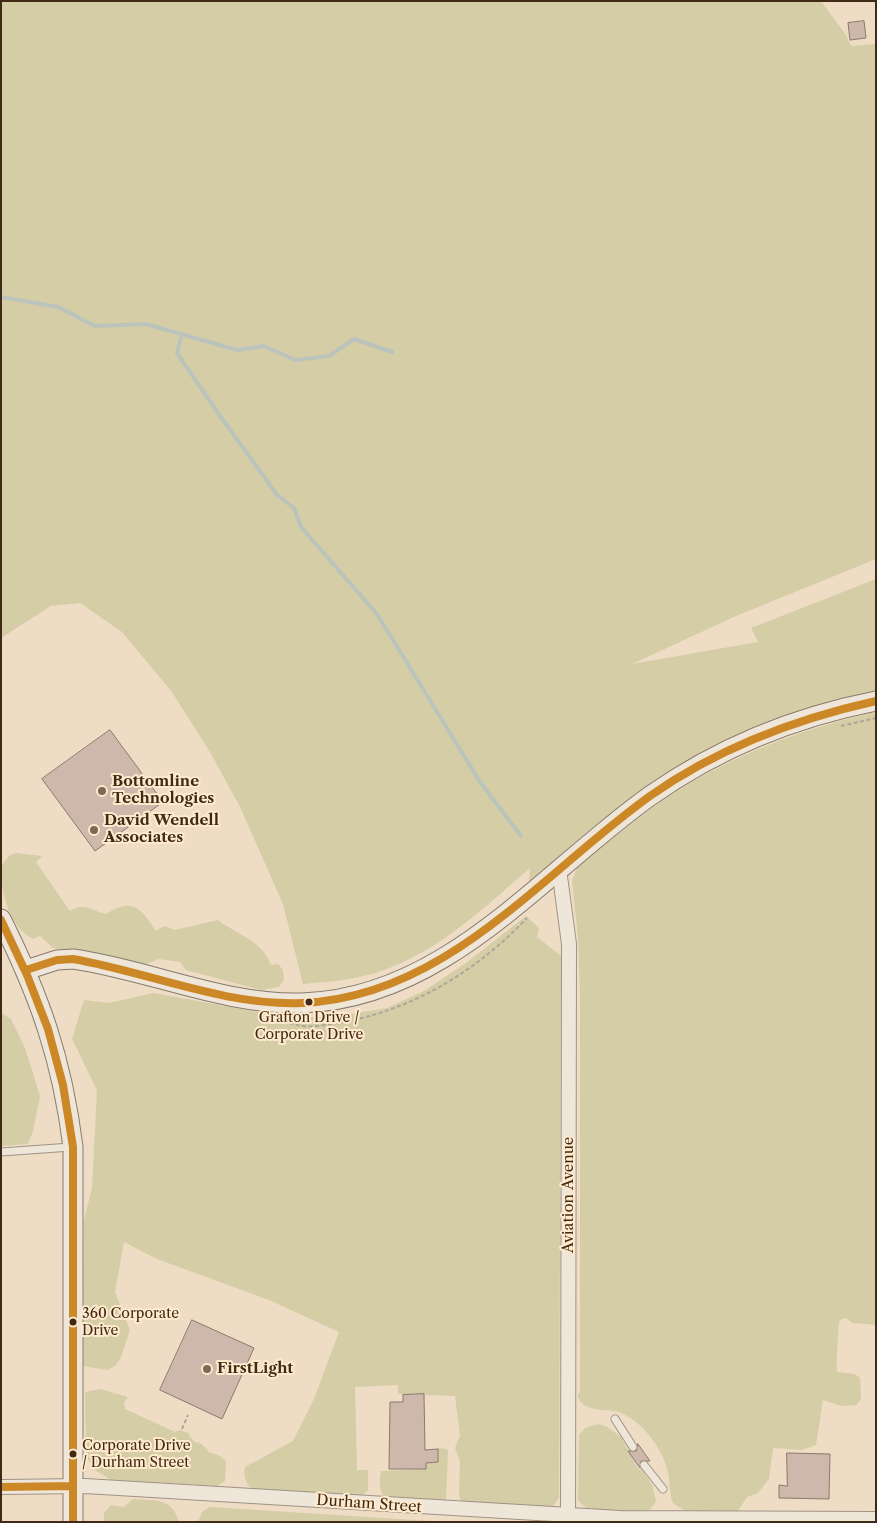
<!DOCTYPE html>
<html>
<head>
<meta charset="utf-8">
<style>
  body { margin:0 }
  #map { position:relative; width:877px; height:1523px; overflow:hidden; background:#eedcc5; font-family:"Libre Caslon Text",serif }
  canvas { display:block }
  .frame { position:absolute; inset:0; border:2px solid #402a15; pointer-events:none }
</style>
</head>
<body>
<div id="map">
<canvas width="877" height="1523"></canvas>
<div class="frame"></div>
</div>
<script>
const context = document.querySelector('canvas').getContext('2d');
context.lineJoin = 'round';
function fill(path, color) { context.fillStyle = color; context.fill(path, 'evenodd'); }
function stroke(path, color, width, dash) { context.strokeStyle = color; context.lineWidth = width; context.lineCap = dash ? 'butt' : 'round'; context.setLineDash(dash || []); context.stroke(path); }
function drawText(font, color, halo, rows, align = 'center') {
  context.font = font + ' "Libre Caslon Text",serif'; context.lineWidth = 4; context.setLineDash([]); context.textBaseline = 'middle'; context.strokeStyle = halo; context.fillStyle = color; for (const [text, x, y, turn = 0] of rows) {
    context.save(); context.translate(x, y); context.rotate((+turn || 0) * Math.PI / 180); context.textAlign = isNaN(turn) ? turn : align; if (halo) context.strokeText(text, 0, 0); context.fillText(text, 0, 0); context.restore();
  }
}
const green = new Path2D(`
  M 1,1 L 821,1 L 846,35 L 851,46 L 876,44 L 876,559 L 736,616 L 632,664 L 758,642 L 751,628 L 876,579 L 876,693 C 766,714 692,752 604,819 C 578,838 554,862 529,883 L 530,868 C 479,912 430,960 364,976 C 344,981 323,982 303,984 L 283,904 L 240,807 L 210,752 L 172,692 L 122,632 L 80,603 L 51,606 L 1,638 Z
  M 876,712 L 876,1325 L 853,1323 L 846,1318 L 842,1319 L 839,1322 C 838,1337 836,1358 837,1372 L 855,1374 L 860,1378 L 861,1399 L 856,1405 L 841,1406 L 823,1400 L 816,1445 L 802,1450 L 773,1448 L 769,1479 L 758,1493 L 747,1497 L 738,1511 L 687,1512 L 673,1503 C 669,1493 670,1482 668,1472 C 664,1453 648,1430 632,1419 C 627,1416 621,1412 615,1411 C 603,1409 578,1412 578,1393 L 580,1393 L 580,994 L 578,938 L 572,881 L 577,867 C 607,844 636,818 668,797 C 732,755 801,729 876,712 Z
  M 16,853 L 42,856 L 36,862 L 70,911 C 85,902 91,911 106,914 C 134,897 140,908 156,931 L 164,926 L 175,930 L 218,920 C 237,935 262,940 271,965 L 278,964 L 283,970 L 284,980 L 279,987 L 261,990 L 186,970 L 180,962 L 159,959 L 142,966 L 53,948 L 40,936 L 33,939 C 8,926 1,892 1,866 L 10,855 Z
  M 526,916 L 539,928 L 537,937 L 561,956 L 559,1498 L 551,1508 L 462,1503 L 459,1496 L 460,1461 L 455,1448 L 460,1436 L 455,1396 L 398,1394 L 398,1385 L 355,1387 L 357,1470 L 368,1470 L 368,1490 L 363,1495 L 255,1490 C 246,1485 243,1477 245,1467 L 293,1441 L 314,1399 L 339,1332 L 269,1300 L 157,1259 L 124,1242 L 115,1292 L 130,1330 L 121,1357 L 116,1365 L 108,1370 L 83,1366 L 84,1220 L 92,1188 L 97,1090 L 72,1039 L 84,1000 L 109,1003 L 154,993 L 290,1018 L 338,1016 L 387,1008 L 424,991 L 466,963 Z
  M 1,1013 L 11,1019 L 25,1048 L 40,1096 L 33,1131 L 28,1144 L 1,1146 Z
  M 100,1389 L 128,1397 L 124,1403 L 125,1409 L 175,1432 L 179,1430 L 188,1433 L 194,1442 L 200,1443 L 208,1450 L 208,1452 L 218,1455 L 226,1461 L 225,1481 L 217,1486 L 111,1480 L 95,1470 L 86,1457 L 85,1392 Z
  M 598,1424 L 606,1426 L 621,1437 L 639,1470 L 641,1468 L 652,1485 L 656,1501 L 650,1510 L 644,1512 L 588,1510 L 578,1500 L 579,1435 L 585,1428 Z
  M 438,1448 L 447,1449 L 448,1452 L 446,1501 L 385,1498 C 379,1491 379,1479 381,1471 L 426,1469 L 426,1463 L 438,1462 Z
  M 133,1499 C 155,1501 172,1497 179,1522 L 104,1522 L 104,1513 L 111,1505 L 124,1507 Z
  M 210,1507 L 446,1522 L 198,1522 L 202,1512 Z`);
const stream = new Path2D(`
  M 1,297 L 58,307 L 95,326 L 146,324 L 237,350 L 264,346 L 295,360 L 329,356 L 354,339 L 392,352
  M 182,334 L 177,353 L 218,413 L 277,495 L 294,508 L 301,527 L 377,614 L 480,782 L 521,836`);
const building = new Path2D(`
  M 864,21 L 866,38 L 850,40 L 848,23 Z
  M 110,730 L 163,802 L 95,851 L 42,779 Z
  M 192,1320 L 254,1348 L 222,1419 L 160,1390 Z
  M 424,1394 L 425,1450 L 438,1449 L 438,1462 L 426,1463 L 426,1469 L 389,1469 L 390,1402 L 403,1402 L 403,1395 Z
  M 638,1444 L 650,1461 L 641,1461 L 640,1468 L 628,1451 L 636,1451 Z
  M 787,1453 L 830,1454 L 829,1499 L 779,1498 L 779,1485 L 787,1486 Z`);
const path = new Path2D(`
  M 841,726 L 876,718
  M 277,1019 C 285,1021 294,1025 303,1026 C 314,1027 326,1025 337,1023 C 410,1012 477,971 527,918
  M 182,1429 L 188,1415`);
const lane = new Path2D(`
  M 1,1152 L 71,1147
  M 615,1419 L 633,1447
  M 644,1465 L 663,1489`);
const street = new Path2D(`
  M 559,869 L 569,944 L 568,1522
  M 1,1487 L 85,1486 L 620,1518 L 876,1519`);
const secondary = new Path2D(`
  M 1,919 C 40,997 62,1059 73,1147 L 73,1522
  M 26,970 L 57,960 L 73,959 C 150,970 223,1005 302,1003 C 445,999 542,873 650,796 C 718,748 794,717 876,701`);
const bus1 = new Path2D(`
  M 1,920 L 27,975 L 48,1029 L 63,1085 L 73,1147 L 73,1522
  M 26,970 L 57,960 L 73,959 C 148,972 224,1006 302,1003 C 446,997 541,874 650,796 C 718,748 795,719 876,701
  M 1,1487 L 73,1486`);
const markers = [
  [102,791,5,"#7d6853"],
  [94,830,5,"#7d6853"],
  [309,1002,4.5,"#402a15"],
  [73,1322,4.5,"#402a15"],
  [207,1369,5,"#7d6853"],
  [73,1454,4.5,"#402a15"]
];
const busNames = [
  ["Grafton Drive /",309,1018,"center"],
  ["Corporate Drive",309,1035,"center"],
  ["360 Corporate",82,1314],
  ["Drive",82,1331],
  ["Corporate Drive",82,1446],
  ["/ Durham Street",82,1463]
];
const poiNames = [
  ["Bottomline",112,782],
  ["Technologies",112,799],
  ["David Wendell",104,821],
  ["Associates",104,838],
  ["FirstLight",217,1369]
];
const streetNames = [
  ["Aviation Avenue",569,1195,-90],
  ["Durham Street",369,1504,4]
];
fill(green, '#d5cda6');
stroke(stream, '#bbc4bc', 4);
fill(building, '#ceb8ab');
stroke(building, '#877a6c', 1);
stroke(lane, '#9f9384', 9);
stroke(street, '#9f9384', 16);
stroke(secondary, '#877a6c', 21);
stroke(path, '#afa69a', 2, [4, 2.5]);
stroke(lane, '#efe6da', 7);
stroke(street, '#efe6da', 14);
stroke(secondary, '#efe6da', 19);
stroke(bus1, '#cc8726', 8);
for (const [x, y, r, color] of markers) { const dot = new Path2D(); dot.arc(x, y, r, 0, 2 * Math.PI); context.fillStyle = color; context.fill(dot); stroke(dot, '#ffeace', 2); }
drawText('14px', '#402a15', '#ffeace', busNames, 'left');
drawText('bold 15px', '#402a15', '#ffeace', poiNames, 'left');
drawText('15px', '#402a15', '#ffeace', streetNames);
</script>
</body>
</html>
